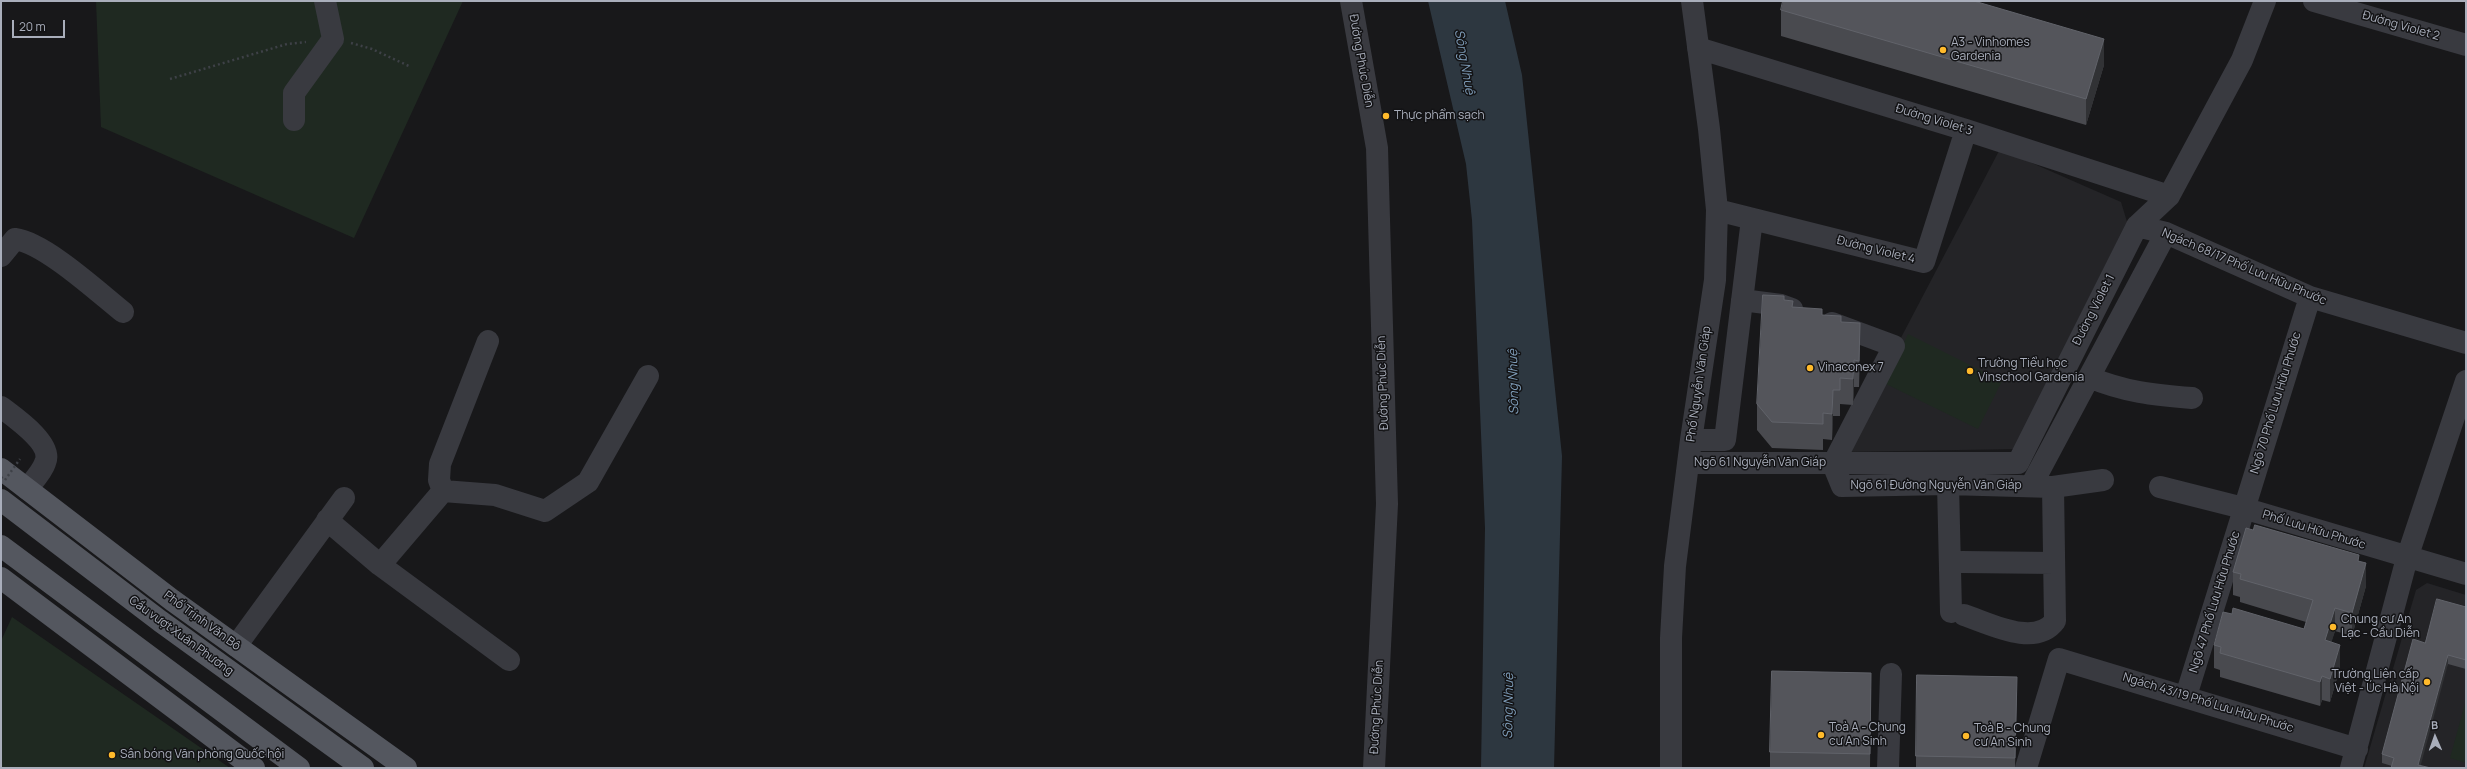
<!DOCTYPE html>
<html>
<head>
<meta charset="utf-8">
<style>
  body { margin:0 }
  #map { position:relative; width:2467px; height:769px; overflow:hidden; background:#18181a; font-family:Manrope,sans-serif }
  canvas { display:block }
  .frame { position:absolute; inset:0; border:2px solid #a9aebb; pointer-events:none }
  .north { position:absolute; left:2415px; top:717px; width:40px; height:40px; -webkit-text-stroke:3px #131315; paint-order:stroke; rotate:358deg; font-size:11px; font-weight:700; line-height:16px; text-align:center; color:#a9aebb }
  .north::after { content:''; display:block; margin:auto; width:14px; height:18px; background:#a9aebb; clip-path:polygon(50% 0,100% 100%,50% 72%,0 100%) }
  .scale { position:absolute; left:12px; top:20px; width:53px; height:18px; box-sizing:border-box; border:2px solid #a9aebb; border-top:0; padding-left:5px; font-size:12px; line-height:14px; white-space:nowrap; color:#a9aebb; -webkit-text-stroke:3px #131315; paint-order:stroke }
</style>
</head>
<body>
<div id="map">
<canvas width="2467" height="769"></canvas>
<div class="frame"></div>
<div class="north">B</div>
<div class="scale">20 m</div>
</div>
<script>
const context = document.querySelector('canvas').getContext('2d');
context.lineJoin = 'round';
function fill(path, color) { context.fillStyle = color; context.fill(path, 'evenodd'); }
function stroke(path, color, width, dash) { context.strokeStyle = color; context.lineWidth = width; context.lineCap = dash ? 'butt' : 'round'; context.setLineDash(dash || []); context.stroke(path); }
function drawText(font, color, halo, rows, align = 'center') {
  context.font = font + ' Manrope,sans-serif'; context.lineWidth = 3; context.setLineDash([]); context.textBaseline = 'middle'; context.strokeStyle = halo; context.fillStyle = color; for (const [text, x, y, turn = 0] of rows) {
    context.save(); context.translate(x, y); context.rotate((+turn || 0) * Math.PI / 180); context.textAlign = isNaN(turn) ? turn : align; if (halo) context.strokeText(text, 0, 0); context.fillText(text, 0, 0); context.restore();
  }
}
const built = new Path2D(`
  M 2000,149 L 2121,202 L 2128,225 L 2017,449 L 1841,452 Z
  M 2427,583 L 2466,595 L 2466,768 L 2364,768 L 2416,590 Z`);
const green = new Path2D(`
  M 96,1 L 463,1 L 354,238 L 101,127 Z
  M 1908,334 L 2002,381 L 1978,429 L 1884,383 Z
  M 12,617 L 230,768 L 1,768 L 1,641 Z
  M 2466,700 L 2466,763 L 2450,758 Z`);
const water = new Path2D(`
  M 1428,1 L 1505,1 L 1522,75 L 1562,456 L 1554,768 L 1481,768 L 1485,528 L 1472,220 L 1466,164 Z`);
const path = new Path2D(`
  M 351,43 L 372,49 L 411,67
  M 170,79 L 287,44 L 306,42`);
const minor = new Path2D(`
  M 1351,1 L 1377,148 L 1387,504 L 1374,768
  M 2314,1 L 2466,45
  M 1698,48 L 1966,130 L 2169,196
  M 294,120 L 294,93 L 333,39 L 325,1
  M 1717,210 L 1924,262 L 1966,130
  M 2137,226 L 2166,233 L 2310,297 L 2466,343
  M 1,256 L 15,239 C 45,243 98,292 123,312
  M 1742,300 L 1781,305 L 1792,309
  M 1832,323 L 1894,346 L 1833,464
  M 2089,377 C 2124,392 2154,395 2192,398
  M 1,407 C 14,417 54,444 45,463 C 42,472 33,481 27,489
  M 1691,440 L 1725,440 L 1752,219
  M 1688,463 L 2018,463 L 2137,226 L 2169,196 L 2242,60 L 2265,1
  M 1833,464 L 1842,486 L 1948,484 L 2053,487 L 2103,480
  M 1948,484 L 1951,612
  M 2031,486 L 2166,233
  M 2160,487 L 2243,508 L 2466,574
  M 443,491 L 439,480 L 440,464 L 488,341
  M 327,520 L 380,565 L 443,491 L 495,495 L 545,511 L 588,482 L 648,376
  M 1962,562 L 2054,563
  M 380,565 L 509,660
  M 1964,615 C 1989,623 2035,648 2055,621 L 2053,487
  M 236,646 L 344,498
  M 2186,696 L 2310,297
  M 1671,768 L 1671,638 L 1675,566 L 1691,440 L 1715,280 L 1717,210 L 1709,129 L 1692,1
  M 1888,768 L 1891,674
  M 2026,768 L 2059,659 L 2357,749
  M 2351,768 L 2407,558 L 2466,381`);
const major = new Path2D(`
  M 1,469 L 172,600 L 406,768
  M 1,500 L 160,621 L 363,768
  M 1,546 L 299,768
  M 1,578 L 254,768`);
const pathBridge = new Path2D(`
  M 1,477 L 5,480 L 20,459`);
const wall = new Path2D(`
  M 1781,10 L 2104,65 L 2086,125 L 1781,36 Z
  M 1784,300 L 1793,307 L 1822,315 L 1841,322 L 1860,349 L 1859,387 L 1854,387 L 1853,405 L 1840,404 L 1840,416 L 1833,416 L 1832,440 L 1823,439 L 1823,450 L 1772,448 L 1757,430 L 1757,404 Z
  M 2359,561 L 2366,586 L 2352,636 L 2335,631 L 2331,642 L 2340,668 L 2330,702 L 2322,700 L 2320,706 L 2220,677 L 2220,670 L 2214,668 L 2214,645 L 2232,614 L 2304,629 L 2306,622 L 2240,602 L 2240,597 L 2233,595 L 2233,572 Z
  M 2466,607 L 2466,669 L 2448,664 L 2392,766 L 2382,763 L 2382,754 L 2425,643 Z
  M 1871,688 L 1870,768 L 1770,767 L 1770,752 Z
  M 2017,692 L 2015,768 L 1916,768 L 1916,756 Z`);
const shadedWall = new Path2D(`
  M 2104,39 L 2104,65 L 2086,125 L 2086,99 Z
  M 1860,323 L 1860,349 L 1859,387 L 1859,361 Z
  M 1854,360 L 1854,387 L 1853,405 L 1853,379 Z
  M 1833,390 L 1833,416 L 1832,440 L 1832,414 Z
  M 2366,563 L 2366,586 L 2352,636 L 2352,613 Z
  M 2335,608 L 2335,631 L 2325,664 L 2325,640 Z
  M 2340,645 L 2340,668 L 2330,702 L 2330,679 Z
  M 2448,655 L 2448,664 L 2420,768 L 2418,765 Z
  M 2322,676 L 2322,700 L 2320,706 L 2320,682 Z`);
const building = new Path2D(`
  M 1783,1 L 1974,1 L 2104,39 L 2086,99 L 1781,10 Z
  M 1763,295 L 1784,296 L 1784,300 L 1793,301 L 1792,307 L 1822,309 L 1822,315 L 1841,316 L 1841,322 L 1860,323 L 1859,361 L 1854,360 L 1853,379 L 1840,378 L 1840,390 L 1833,390 L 1832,414 L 1823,413 L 1823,424 L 1772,422 L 1757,404 Z
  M 2255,525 L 2359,555 L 2358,561 L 2366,563 L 2352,613 L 2335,608 L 2325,640 L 2340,645 L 2330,679 L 2322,676 L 2320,682 L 2220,653 L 2221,647 L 2214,645 L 2223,612 L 2232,614 L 2233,608 L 2304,629 L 2313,600 L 2240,579 L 2241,574 L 2233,572 L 2246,528 L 2253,530 Z
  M 2437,599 L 2466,607 L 2466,660 L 2448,655 L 2418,765 L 2431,768 L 2391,768 L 2394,758 L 2382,754 L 2413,639 L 2425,643 Z
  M 1772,671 L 1871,673 L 1870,754 L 1770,752 Z
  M 1917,675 L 2017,677 L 2015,758 L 1916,756 Z`);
const markers = [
  [1943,50,4,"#ffba2b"],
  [1386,116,4,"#ffba2b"],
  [1810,368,4,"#ffba2b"],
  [1970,371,4,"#ffba2b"],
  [2333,627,4,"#ffba2b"],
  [2427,682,4,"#ffba2b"],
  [1821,735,4,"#ffba2b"],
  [1966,736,4,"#ffba2b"],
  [112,755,4,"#ffba2b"]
];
const streetNames = [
  ["Đường Violet 2",2401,26,16],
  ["Đường Phúc Diễn",1361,61,80],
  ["Đường Violet 3",1934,120,17],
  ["Đường Violet 4",1876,250,14],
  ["Ngách 68/17 Phố Lưu Hữu Phước",2244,267,23],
  ["Đường Violet 1",2094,310,-63],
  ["Đường Phúc Diễn",1383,383,-92],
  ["Phố Nguyễn Văn Giáp",1699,384,-82],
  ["Ngõ 70 Phố Lưu Hữu Phước",2276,403,-73],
  ["Ngõ 61 Nguyễn Văn Giáp",1760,463],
  ["Ngõ 61 Đường Nguyễn Văn Giáp",1936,486],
  ["Phố Lưu Hữu Phước",2314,530,17],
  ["Ngõ 47 Phố Lưu Hữu Phước",2215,602,-73],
  ["Phố Trịnh Văn Bô",202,621,36],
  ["Cầu vượt Xuân Phương",181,636,36],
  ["Ngách 43/19 Phố Lưu Hữu Phước",2208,703,17],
  ["Đường Phúc Diễn",1377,707,-87]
];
const poiNames = [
  ["A3 - Vinhomes",1951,43],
  ["Gardenia",1951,57],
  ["Thực phẩm sạch",1394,116],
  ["Trường Tiểu học",1978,364],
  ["Vinschool Gardenia",1978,378],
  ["Vinaconex 7",1818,368],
  ["Chung cư An",2341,620],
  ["Lạc - Cầu Diễn",2341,634],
  ["Trường Liên cấp",2419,675,"right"],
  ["Việt - Úc Hà Nội",2419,689,"right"],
  ["Toà A - Chung",1829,728],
  ["cư An Sinh",1829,742],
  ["Toà B - Chung",1974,729],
  ["cư An Sinh",1974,743],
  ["Sân bóng Văn phòng Quốc hội",120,755]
];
const waterNames = [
  ["Sông Nhuệ",1464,62,80],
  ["Sông Nhuệ",1514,382,-91],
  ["Sông Nhuệ",1509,706,-89]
];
fill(built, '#242427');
fill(green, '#1f2921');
fill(water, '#2d3740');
stroke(path, '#3e4147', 2.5, [2, 3]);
stroke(minor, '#393a40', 22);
stroke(major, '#54575f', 22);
stroke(pathBridge, '#3e4147', 2.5, [2, 3]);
fill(wall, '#494a4f');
fill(shadedWall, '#313235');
fill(building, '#54555b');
stroke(building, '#61636a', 1);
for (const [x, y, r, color] of markers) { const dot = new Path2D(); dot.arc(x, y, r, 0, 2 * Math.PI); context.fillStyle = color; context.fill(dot); stroke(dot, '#131315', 1.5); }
drawText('12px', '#a9aebb', '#131315', streetNames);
drawText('12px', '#a9aebb', '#131315', poiNames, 'left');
drawText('italic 13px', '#7e9cb8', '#131315', waterNames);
</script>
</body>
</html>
